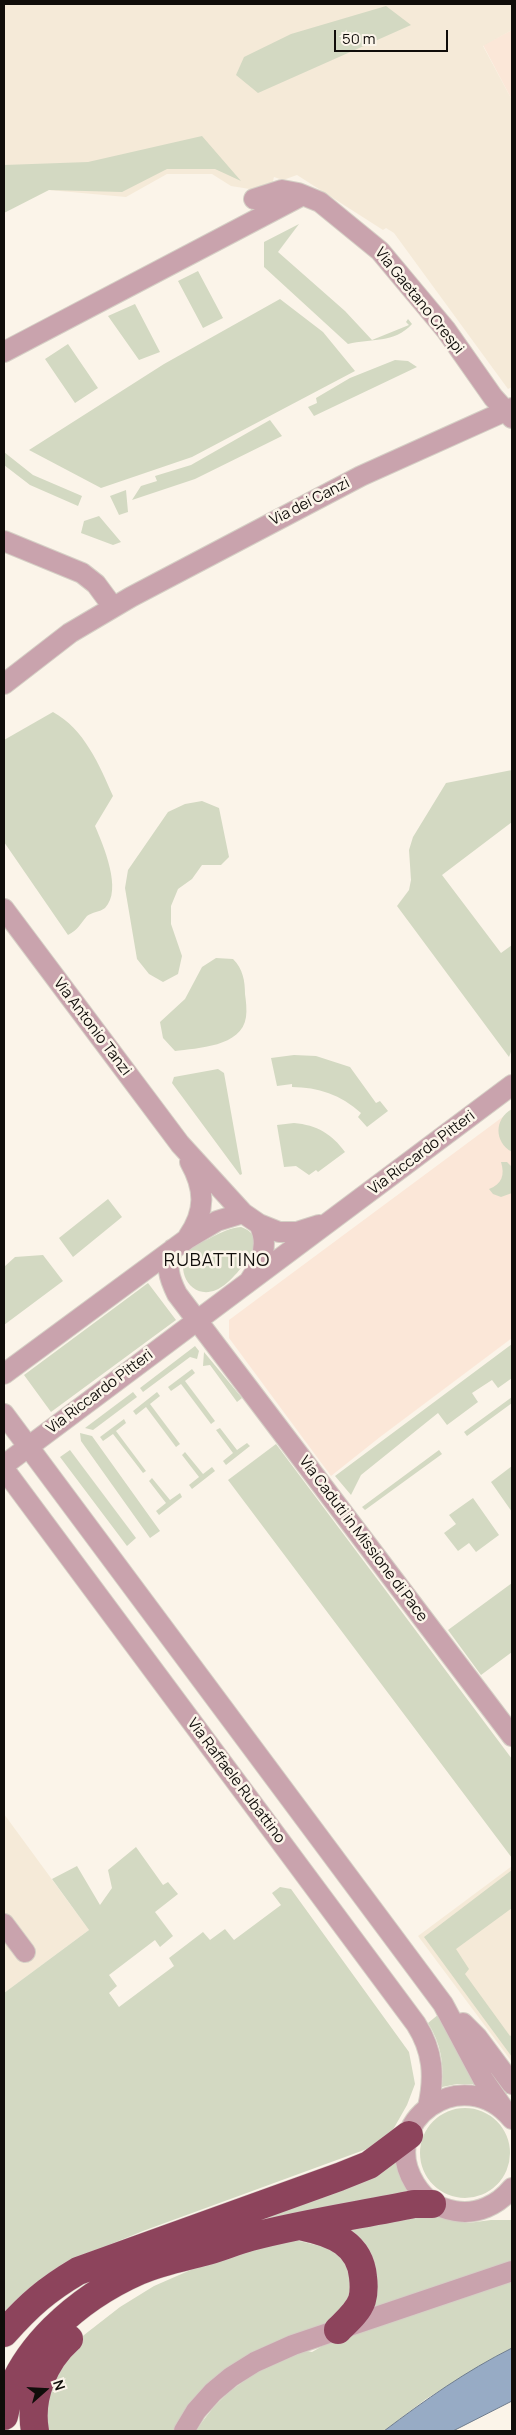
<!DOCTYPE html>
<html>
<head>
<meta charset="utf-8">
<style>
  body { margin:0 }
  #map { position:relative; width:516px; height:2435px; overflow:hidden; background:#fbf4e9; font-family:Manrope,sans-serif }
  canvas { display:block }
  .frame { position:absolute; inset:0; border:5px solid #100d0a; pointer-events:none }
  .north { position:absolute; left:20px; top:2365px; width:50px; height:50px; -webkit-text-stroke:4px #fbf4e9; paint-order:stroke; rotate:71deg; font-size:14px; font-weight:700; line-height:20px; text-align:center; color:#100d0a }
  .north::after { content:''; display:block; margin:auto; width:18px; height:22px; background:#100d0a; clip-path:polygon(50% 0,100% 100%,50% 72%,0 100%) }
  .scale { position:absolute; left:334px; top:30px; width:114px; height:22px; box-sizing:border-box; border:2px solid #100d0a; border-top:0; padding-left:6px; font-size:15px; line-height:18px; white-space:nowrap; color:#100d0a; -webkit-text-stroke:4px #fbf4e9; paint-order:stroke }
</style>
</head>
<body>
<div id="map">
<canvas width="516" height="2435"></canvas>
<div class="frame"></div>
<div class="north">N</div>
<div class="scale">50 m</div>
</div>
<script>
const context = document.querySelector('canvas').getContext('2d');
context.lineJoin = 'round';
function fill(path, color) { context.fillStyle = color; context.fill(path, 'evenodd'); }
function stroke(path, color, width, dash) { context.strokeStyle = color; context.lineWidth = width; context.lineCap = dash ? 'butt' : 'round'; context.setLineDash(dash || []); context.stroke(path); }
function drawText(font, color, halo, rows, align = 'center') {
  context.font = font + ' Manrope,sans-serif'; context.lineWidth = 5; context.setLineDash([]); context.textBaseline = 'middle'; context.strokeStyle = halo; context.fillStyle = color; for (const [text, x, y, turn = 0] of rows) {
    context.save(); context.translate(x, y); context.rotate((+turn || 0) * Math.PI / 180); context.textAlign = isNaN(turn) ? turn : align; if (halo) context.strokeText(text, 0, 0); context.fillText(text, 0, 0); context.restore();
  }
}
const commercial = new Path2D(`
  M 512,30 L 512,100 L 483,45 Z
  M 512,1110 L 512,1338 L 380,1437 L 331,1476 L 229,1338 L 229,1320 Z`);
const built = new Path2D(`
  M 4,4 L 512,4 L 512,30 L 483,46 L 512,100 L 512,387 L 508,389 L 394,233 L 386,228 L 383,230 L 297,175 L 283,180 L 274,177 L 271,189 L 256,190 L 231,186 L 212,174 L 167,174 L 126,197 L 4,186 Z
  M 4,1814 L 89,1930 L 4,1993 Z
  M 512,1866 L 512,2062 L 418,1936 Z`);
const green = new Path2D(`
  M 386,6 L 411,25 L 258,93 L 236,75 L 244,57 L 291,34 Z
  M 202,136 L 241,181 L 215,169 L 167,169 L 122,192 L 49,190 L 4,213 L 4,165 L 88,162 Z
  M 299,224 L 278,252 L 345,311 L 372,340 L 409,325 L 406,322 L 408,319 L 412,324 C 394,344 371,338 348,344 L 264,267 L 264,242 Z
  M 198,271 L 223,318 L 203,328 L 178,281 Z
  M 280,299 L 323,332 L 355,371 L 192,457 L 101,488 L 29,450 L 164,364 Z
  M 135,304 L 160,352 L 139,360 L 108,316 Z
  M 68,344 L 98,388 L 75,403 L 45,359 Z
  M 395,360 L 408,361 L 417,367 L 314,416 L 308,407 L 317,403 L 316,398 L 350,378 Z
  M 270,420 L 282,436 L 195,479 L 132,500 L 141,486 L 157,481 L 155,476 L 191,465 Z
  M 4,452 L 33,475 L 82,496 L 78,506 L 30,485 L 4,465 Z
  M 126,490 L 128,512 L 119,515 L 110,496 Z
  M 99,516 L 121,542 L 113,545 L 81,533 L 84,521 Z
  M 53,712 C 84,729 99,764 113,796 L 95,826 C 103,845 123,890 105,908 C 100,912 92,912 87,916 C 80,924 78,930 68,935 L 4,842 L 4,740 Z
  M 512,770 L 512,822 L 442,875 L 501,953 L 512,945 L 512,1049 L 509,1057 L 397,906 L 409,890 L 411,880 L 409,850 L 413,837 L 446,783 Z
  M 202,801 L 219,808 L 229,857 L 221,865 L 202,865 L 192,879 L 178,889 L 171,906 L 171,924 L 182,956 L 178,974 L 163,982 L 149,974 L 137,959 L 125,888 L 128,870 L 168,812 L 185,804 Z
  M 216,958 L 233,959 C 243,969 245,981 245,994 C 246,1001 247,1010 246,1017 C 242,1047 197,1048 175,1051 L 163,1038 L 160,1022 L 185,999 L 202,967 Z
  M 294,1055 L 316,1056 L 350,1067 L 376,1103 L 380,1101 L 388,1111 L 367,1127 L 358,1117 L 361,1113 C 341,1095 318,1087 292,1087 L 292,1084 L 277,1086 L 271,1058 Z
  M 218,1069 L 224,1073 L 242,1174 L 240,1175 L 172,1083 L 174,1077 Z
  M 512,1109 L 512,1152 C 494,1142 494,1119 512,1109 Z
  M 294,1123 C 317,1125 332,1134 345,1152 L 318,1172 L 316,1170 L 309,1175 L 296,1166 L 284,1167 L 277,1125 Z
  M 501,1162 L 507,1162 L 512,1167 L 512,1193 L 501,1197 L 493,1194 L 489,1189 C 502,1184 505,1175 501,1162 Z
  M 108,1199 L 122,1217 L 73,1257 L 59,1238 Z
  M 241,1227 C 255,1232 254,1238 255,1252 C 244,1263 231,1284 216,1290 C 190,1301 172,1267 191,1248 C 197,1243 206,1241 212,1237 C 222,1232 230,1228 241,1227 Z
  M 43,1255 L 63,1281 L 4,1325 L 4,1267 L 15,1257 Z
  M 148,1283 L 176,1320 L 51,1412 L 24,1375 Z
  M 512,1344 L 512,1378 L 498,1388 L 492,1380 L 472,1393 L 478,1402 L 447,1425 L 438,1413 L 361,1475 L 351,1495 L 335,1476 Z
  M 195,1346 L 199,1351 L 197,1359 L 190,1357 L 143,1392 L 140,1388 Z
  M 204,1352 L 242,1398 L 237,1402 L 210,1365 L 203,1366 Z
  M 192,1369 L 195,1373 L 185,1381 L 215,1421 L 211,1424 L 181,1384 L 171,1391 L 168,1387 Z
  M 133,1392 L 137,1397 L 93,1430 L 85,1428 Z
  M 157,1392 L 160,1396 L 150,1404 L 180,1444 L 176,1447 L 146,1407 L 136,1415 L 133,1411 Z
  M 512,1397 L 512,1403 L 467,1436 L 464,1432 Z
  M 124,1419 L 126,1423 L 116,1431 L 146,1471 L 143,1473 L 113,1434 L 103,1441 L 100,1437 Z
  M 220,1428 L 237,1450 L 247,1443 L 250,1446 L 226,1465 L 223,1461 L 233,1453 L 216,1430 Z
  M 80,1433 L 92,1436 L 160,1531 L 150,1538 L 81,1441 Z
  M 276,1444 L 512,1759 L 512,1858 L 228,1480 Z
  M 70,1450 L 136,1538 L 127,1546 L 60,1457 Z
  M 439,1450 L 442,1454 L 365,1510 L 362,1507 Z
  M 185,1452 L 203,1474 L 212,1467 L 215,1471 L 192,1489 L 189,1485 L 199,1477 L 182,1455 Z
  M 512,1466 L 512,1512 L 491,1482 Z
  M 152,1478 L 170,1500 L 180,1493 L 182,1497 L 159,1515 L 156,1511 L 166,1503 L 149,1481 Z
  M 473,1498 L 499,1535 L 476,1552 L 469,1543 L 458,1551 L 444,1533 L 456,1524 L 449,1515 Z
  M 512,1583 L 512,1652 L 481,1675 L 448,1630 Z
  M 136,1847 L 163,1885 L 168,1882 L 178,1894 L 155,1912 L 173,1936 L 160,1947 L 155,1940 L 109,1975 L 117,1986 L 109,1993 L 119,2007 L 174,1966 L 169,1958 L 203,1932 L 210,1940 L 225,1929 L 234,1940 L 281,1905 L 272,1893 L 280,1887 L 291,1889 L 409,2052 L 415,2084 L 407,2105 L 386,2142 L 143,2231 L 62,2264 L 4,2316 L 4,1993 L 89,1930 L 52,1879 L 77,1866 L 100,1905 L 112,1888 L 108,1870 Z
  M 512,1870 L 512,1908 L 456,1949 L 469,1969 L 465,1974 L 510,2036 L 512,2035 L 512,2057 L 424,1937 Z
  M 439,2014 L 475,2084 L 457,2084 L 442,2087 C 444,2063 441,2044 428,2023 Z
  M420 2153a45 45 0 1 1 90 0a45 45 0 1 1-90 0Z
  M 396,2159 L 400,2177 L 408,2192 L 241,2225 Z
  M 423,2214 L 468,2223 L 491,2220 L 512,2220 L 512,2266 L 361,2317 L 365,2309 L 336,2230 Z
  M 295,2240 L 333,2249 L 345,2257 L 354,2293 L 329,2322 L 301,2332 L 176,2431 L 42,2431 L 41,2410 L 59,2361 L 84,2335 L 120,2307 L 154,2286 L 225,2255 Z
  M 512,2282 L 512,2348 L 491,2359 L 426,2399 L 384,2431 L 196,2431 C 205,2418 214,2405 226,2395 C 240,2382 295,2345 312,2352 L 326,2344 Z`);
const water = new Path2D(`
  M 512,2348 L 512,2401 L 453,2431 L 384,2431 C 425,2400 466,2371 512,2348 Z`);
const minor = new Path2D(`
  M 254,199 L 282,190 L 298,193 L 320,202 L 380,251 L 446,330 L 493,397 L 512,418
  M 4,352 L 303,195
  M 4,541 L 82,573 L 96,584 L 113,607
  M 4,684 L 70,633 L 131,597 L 361,476 L 512,408
  M 4,909 L 180,1144 L 243,1213 L 259,1224 L 279,1232 L 297,1232 L 319,1225
  M 188,1237 C 206,1211 205,1189 190,1162
  M 173,1249 C 165,1265 169,1278 177,1294 L 512,1736
  M 250,1280 C 262,1263 269,1243 259,1224
  M 4,1374 L 187,1239 L 217,1221 L 243,1213
  M 4,1414 L 443,2004 L 483,2079 L 503,2108
  M 4,1465 L 512,1085
  M 4,1469 L 416,2024 C 433,2051 435,2076 428,2107
  M 4,1924 L 25,1952
  M 463,2023 L 477,2037 L 512,2084
  M 512,2119 C 463,2060 376,2122 415,2184 C 425,2200 437,2208 455,2211 C 477,2215 498,2205 512,2188
  M 184,2431 L 196,2411 L 213,2392 L 231,2377 L 255,2362 L 293,2345 L 512,2271`);
const highway = new Path2D(`
  M 304,2227 C 333,2233 360,2244 363,2277 C 364,2285 364,2293 362,2300 C 358,2312 347,2321 338,2330
  M 4,2333 C 29,2305 46,2290 78,2271 L 339,2177 L 369,2165 L 409,2135
  M 4,2416 C 16,2350 80,2297 139,2271 C 160,2262 181,2258 204,2252 C 220,2248 235,2241 251,2237 C 304,2223 360,2215 414,2204 L 432,2204
  M 35,2431 C 29,2398 44,2361 69,2339`);
const streetNames = [
  ["Via Gaetano Crespi",419,301,51],
  ["Via dei Canzi",310,502,-27],
  ["Via Antonio Tanzi",92,1027,53],
  ["Via Riccardo Pitteri",422,1153,-37],
  ["Via Riccardo Pitteri",100,1392,-37],
  ["Via Caduti in Missione di Pace",363,1539,53],
  ["Via Raffaele Rubattino",236,1781,53]
];
const quarterNames = [
  ["RUBATTINO",217,1261]
];
fill(commercial, '#fbe7d8');
fill(built, '#f5ead8');
fill(green, '#d3d9c2');
fill(water, '#97abc5');
stroke(water, '#6e7c8d', 1);
stroke(minor, '#d5cfc5', 22);
stroke(highway, '#d5cfc5', 29);
stroke(minor, '#c9a3ad', 20);
stroke(highway, '#8d445c', 28);
drawText('15px', '#100d0a', '#fbf4e9', streetNames);
context.letterSpacing = '1px';
drawText('18px', '#100d0a', '#fbf4e9', quarterNames);
context.letterSpacing = '0px';
</script>
</body>
</html>
